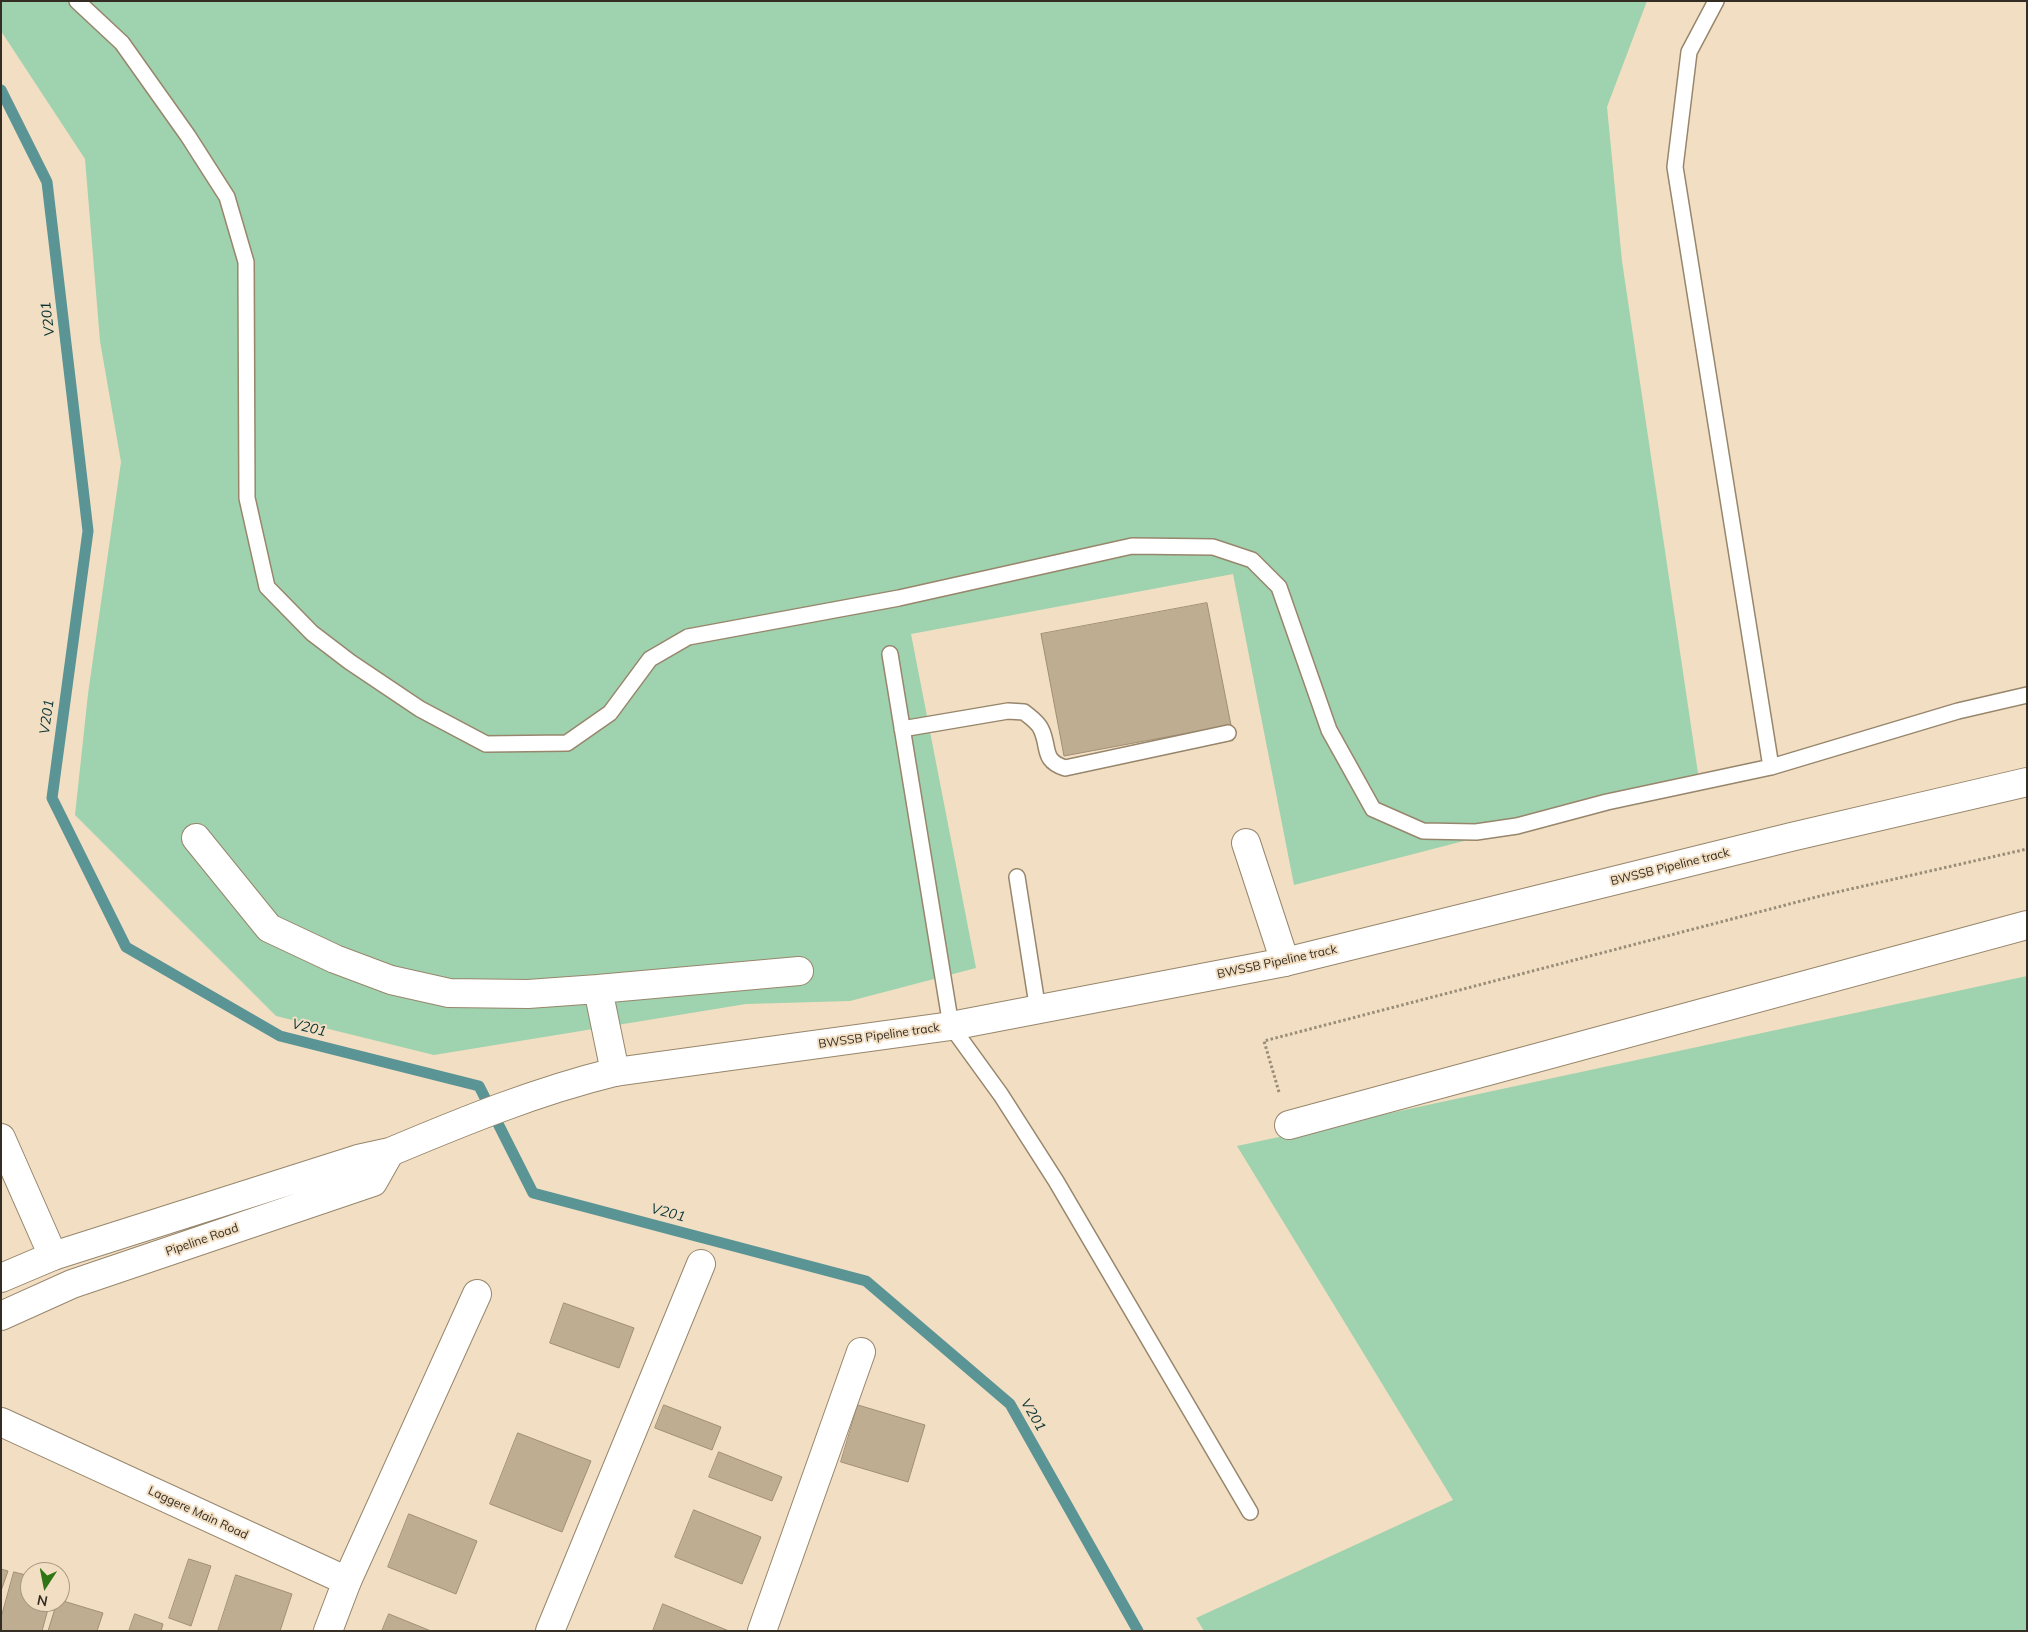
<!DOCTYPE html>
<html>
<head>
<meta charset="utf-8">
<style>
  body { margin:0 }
  #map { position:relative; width:2028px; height:1632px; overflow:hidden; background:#f2dfc3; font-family:Mulish,sans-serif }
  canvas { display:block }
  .frame { position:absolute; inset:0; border:2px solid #342d23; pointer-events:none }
  .north { position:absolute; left:20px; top:1562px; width:50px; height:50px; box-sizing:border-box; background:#f2dfc3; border:1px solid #a69883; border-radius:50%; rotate:191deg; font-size:14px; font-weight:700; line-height:20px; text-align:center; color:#342d23 }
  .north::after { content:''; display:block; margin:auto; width:18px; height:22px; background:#307515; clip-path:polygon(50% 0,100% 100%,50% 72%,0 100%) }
</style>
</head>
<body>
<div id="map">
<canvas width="2028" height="1632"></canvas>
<div class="frame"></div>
<div class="north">N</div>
</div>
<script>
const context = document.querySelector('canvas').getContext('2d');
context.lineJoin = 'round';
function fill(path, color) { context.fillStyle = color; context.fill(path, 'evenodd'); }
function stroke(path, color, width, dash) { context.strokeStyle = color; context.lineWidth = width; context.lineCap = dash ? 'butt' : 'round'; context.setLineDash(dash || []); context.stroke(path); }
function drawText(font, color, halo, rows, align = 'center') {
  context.font = font + ' Mulish,sans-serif'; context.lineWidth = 4; context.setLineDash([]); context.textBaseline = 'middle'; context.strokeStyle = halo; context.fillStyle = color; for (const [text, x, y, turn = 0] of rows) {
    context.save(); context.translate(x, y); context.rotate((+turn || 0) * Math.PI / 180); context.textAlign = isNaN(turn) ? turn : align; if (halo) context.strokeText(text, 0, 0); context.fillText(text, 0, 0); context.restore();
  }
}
const green = new Path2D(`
  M 1,1 L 1647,1 L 1607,107 L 1622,261 L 1699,780 L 1294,885 L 1233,574 L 911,634 L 976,968 L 850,1001 L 746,1004 L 434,1055 L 276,1016 L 75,815 L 88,694 L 121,462 L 100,341 L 85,159 L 1,31 Z
  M 2027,976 L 2027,1631 L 1204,1631 L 1196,1618 L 1453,1500 L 1237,1146 Z`);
const stream = new Path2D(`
  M 1,90 L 47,182 L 88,531 L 52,798 L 126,947 L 280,1036 L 479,1086 L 533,1193 L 866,1281 L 1010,1404 L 1138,1631`);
const building = new Path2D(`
  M 1207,603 L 1231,725 L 1064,756 L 1041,634 Z
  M 564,1303 L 634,1328 L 619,1368 L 550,1343 Z
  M 664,1405 L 721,1427 L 712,1450 L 655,1428 Z
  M 858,1405 L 925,1425 L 908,1482 L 841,1462 Z
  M 518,1433 L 591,1461 L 562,1532 L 490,1504 Z
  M 719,1452 L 782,1477 L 772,1501 L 709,1477 Z
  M 694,1510 L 761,1537 L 742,1584 L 675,1557 Z
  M 409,1514 L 477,1541 L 456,1594 L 388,1567 Z
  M 189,1559 L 211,1566 L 191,1626 L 169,1618 Z
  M 1,1569 L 8,1571 L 1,1591 Z
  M 14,1572 L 30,1576 L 30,1602 L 50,1602 L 42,1631 L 1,1631 L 1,1618 Z
  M 236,1575 L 292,1594 L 280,1631 L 218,1631 Z
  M 60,1600 L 103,1613 L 97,1631 L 48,1631 L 57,1602 L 60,1602 Z
  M 663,1604 L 729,1631 L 653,1631 Z
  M 135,1614 L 163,1624 L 161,1631 L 129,1631 Z
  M 389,1614 L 431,1631 L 382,1631 Z`);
const path = new Path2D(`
  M 1279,1092 L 1264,1041 L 1824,895 L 2027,849`);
const lane = new Path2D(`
  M 77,1 L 122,43 L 188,136 L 227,197 L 246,262 L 247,498 L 267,587 L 312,633 L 350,662 L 420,709 L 486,744 L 567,743 L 610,713 L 650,659 L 688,637 L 899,598 L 1132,546 L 1213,547 L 1252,560 L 1279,587 L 1329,730 L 1373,809 L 1423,831 L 1476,832 L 1517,826 L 1607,802 L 1771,767 L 1958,711 L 2027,695
  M 1716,1 L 1689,52 L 1675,167 L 1771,767
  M 890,654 L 951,1026 L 1001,1095 L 1056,1181 L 1250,1512
  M 902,729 L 1008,711 L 1024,712 C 1030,717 1038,722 1041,729 C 1050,747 1041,760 1065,768 L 1228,733
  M 1017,877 L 1038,1011`);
const street = new Path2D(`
  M 196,838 L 269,928 L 335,959 L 391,980 L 449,993 L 528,994 L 598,989 L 615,1072
  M 1246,843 L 1285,962
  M 598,989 L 799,971
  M 1289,1125 L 2027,925
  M 1,1138 L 53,1256
  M 347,1581 L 477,1294
  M 550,1631 L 701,1264
  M 762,1631 L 861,1352`);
const secondary = new Path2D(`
  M 390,1152 C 464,1121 537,1091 615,1072 L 951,1026 L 1285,962 L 1791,837 L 2027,782
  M 1,1278 L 53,1256 L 358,1159 L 390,1152 L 373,1182 L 72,1284 L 1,1316
  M 1,1422 L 347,1581 L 328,1631`);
const streetNames = [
  ["BWSSB Pipeline track",1670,867,-14],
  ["BWSSB Pipeline track",1277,962,-12],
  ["BWSSB Pipeline track",879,1036,-8],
  ["Pipeline Road",202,1240,-19],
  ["Laggere Main Road",198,1513,25]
];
const waterNames = [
  ["V201",48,319,-97],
  ["V201",47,717,-82],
  ["V201",309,1028,14],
  ["V201",668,1213,15],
  ["V201",1033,1415,60]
];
fill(green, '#9fd2ae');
stroke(stream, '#5b9495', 11);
fill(building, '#bfad92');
stroke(building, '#a08f75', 1);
stroke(lane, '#97866c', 18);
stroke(street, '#97866c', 30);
stroke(secondary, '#97866c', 30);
stroke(path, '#998c78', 3, [2.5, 2.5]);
stroke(lane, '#fff', 15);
stroke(street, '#fff', 28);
stroke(secondary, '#fff', 28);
drawText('12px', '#342d23', '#f2dfc3', streetNames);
drawText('italic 14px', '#083335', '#f2dfc3', waterNames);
</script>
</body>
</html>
